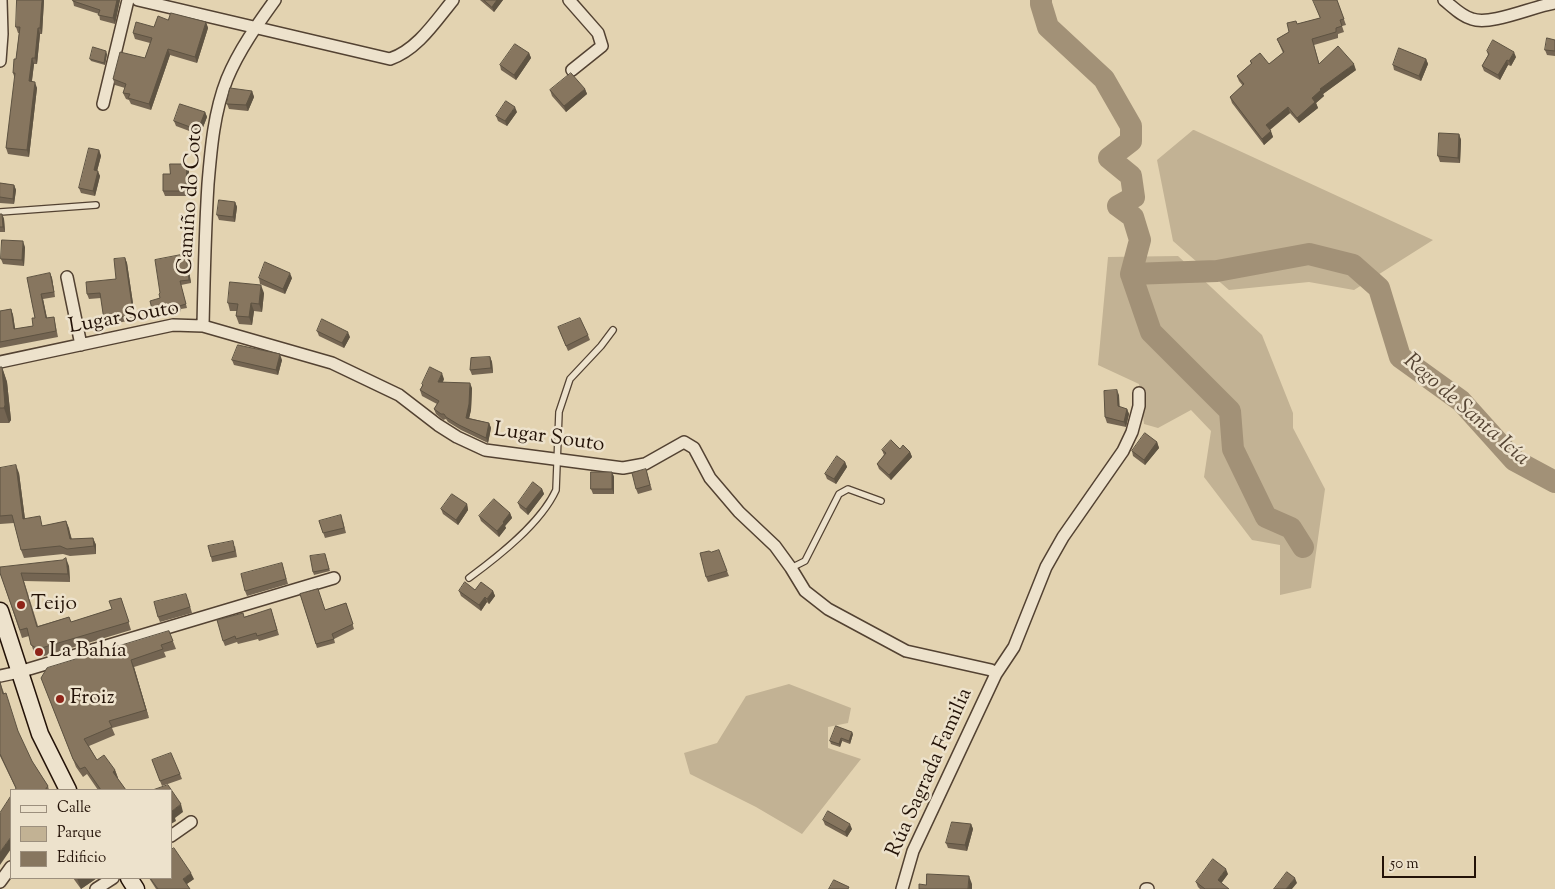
<!DOCTYPE html>
<html>
<head>
<meta charset="utf-8">
<style>
  body { margin:0 }
  #map { position:relative; width:1555px; height:889px; overflow:hidden; background:#e3d3b1; font-family:"Sorts Mill Goudy",serif }
  canvas { display:block }
  .legend { position:absolute; left:10px; top:789px; width:162px; height:90px; box-sizing:border-box; background:#ede2cc; border:1px solid #9c8f7d; margin:0; padding:6px 9px; list-style:none; font-size:15px; color:#231207 }
  .legend li { display:flex; align-items:center; gap:10px; height:25px }
  .legend b { width:25px; border:1px solid #9c8f7d }
  .scale { position:absolute; left:1382px; top:856px; width:94px; height:22px; box-sizing:border-box; border:2px solid #231207; border-top:0; padding-left:6px; font-size:15px; line-height:18px; white-space:nowrap; color:#231207; -webkit-text-stroke:4px #ede2cc; paint-order:stroke }
</style>
</head>
<body>
<div id="map">
<canvas width="1555" height="889"></canvas>
<ul class="legend">
<li><b style="height:6px;background:#ede2cc"></b>Calle</li>
<li><b style="height:14px;background:#c2b294"></b>Parque</li>
<li><b style="height:14px;background:#87765f"></b>Edificio</li>
</ul>
<div class="scale">50 m</div>
</div>
<script>
const context = document.querySelector('canvas').getContext('2d');
context.lineJoin = 'round';
function fill(path, color) { context.fillStyle = color; context.fill(path, 'evenodd'); }
function stroke(path, color, width, dash) { context.strokeStyle = color; context.lineWidth = width; context.lineCap = dash ? 'butt' : 'round'; context.setLineDash(dash || []); context.stroke(path); }
function drawText(font, color, halo, rows, align = 'center') {
  context.font = font + ' "Sorts Mill Goudy",serif'; context.lineWidth = 5; context.setLineDash([]); context.textBaseline = 'middle'; context.strokeStyle = halo; context.fillStyle = color; for (const [text, x, y, turn = 0] of rows) {
    context.save(); context.translate(x, y); context.rotate((+turn || 0) * Math.PI / 180); context.textAlign = isNaN(turn) ? turn : align; if (halo) context.strokeText(text, 0, 0); context.fillText(text, 0, 0); context.restore();
  }
}
const green = new Path2D(`
  M 1193,130 L 1194,130 L 1433,240 L 1354,290 L 1309,282 L 1229,290 L 1173,241 L 1157,160 Z
  M 1178,256 L 1262,335 L 1293,413 L 1293,428 L 1325,489 L 1311,588 L 1280,595 L 1280,545 L 1252,540 L 1204,477 L 1211,431 L 1191,410 L 1158,428 L 1144,424 L 1139,384 L 1098,365 L 1108,257 Z
  M 789,684 L 851,708 L 848,723 L 828,727 L 828,748 L 861,759 L 802,834 L 756,807 L 690,774 L 684,753 L 717,743 L 746,696 Z`);
const river = new Path2D(`
  M 1041,0 L 1041,4 L 1048,27 L 1104,79 L 1131,126 L 1131,141 L 1109,158 L 1131,176 L 1134,197 L 1118,206 L 1133,217 L 1140,240 L 1131,274 L 1151,332 L 1230,411 L 1233,449 L 1266,517 L 1291,528 L 1303,547
  M 1131,274 L 1217,271 L 1309,254 L 1353,265 L 1379,288 L 1400,357 L 1461,401 L 1514,460 L 1555,482`);
const service = new Path2D(`
  M 0,212 L 96,205
  M 791,568 L 805,561 L 839,494 L 848,489 L 881,501
  M 469,578 C 499,556 541,523 556,490 L 559,412 L 570,379 L 601,346 L 613,330`);
const minor = new Path2D(`
  M 138,0 L 390,59 C 417,50 435,22 453,0
  M 569,0 L 598,33 L 602,46 L 572,70
  M 1444,0 C 1453,7 1461,16 1472,19 C 1491,26 1534,6 1555,3
  M 0,61 L 2,34 L 1,0
  M 103,104 L 128,0
  M 67,277 L 81,345
  M 203,326 C 204,278 205,231 208,184 C 211,148 214,112 227,79 C 239,50 257,25 275,0
  M 0,362 L 173,325 L 203,326 L 332,363 L 399,395 L 438,425 L 457,437 L 485,450 L 623,468 L 645,464 L 684,442 L 694,448 L 710,478 L 739,512 L 775,546 L 791,568 L 805,591 L 828,609 L 906,651 L 991,670 L 996,674
  M 0,676 L 19,672 L 334,578
  M 171,836 L 191,822
  M 0,882 L 11,867
  M 96,889 L 113,878
  M 902,889 L 913,851 L 996,674 L 1014,647 L 1046,567 L 1063,537 L 1123,451 L 1132,432 L 1139,406 L 1139,393
  M 1146,889 L 1148,889`);
const secondary = new Path2D(`
  M 0,611 L 40,734 L 68,790
  M 129,878 L 136,889`);
const wall = new Path2D(`
  M 44,0 L 42,34 L 40,34 L 37,64 L 34,64 L 32,81 L 37,88 L 29,157 L 8,154 L 6,148 L 15,79 L 13,73 L 16,59 L 19,33 L 18,33 L 16,27 Z
  M 120,0 L 115,24 L 100,20 L 99,14 L 74,6 L 73,1 Z
  M 480,0 L 503,0 L 494,12 Z
  M 1337,0 L 1346,25 L 1342,26 L 1344,32 L 1338,34 L 1338,38 L 1314,45 L 1319,63 L 1356,70 L 1323,94 L 1324,96 L 1316,103 L 1318,108 L 1299,123 L 1290,113 L 1270,130 L 1273,137 L 1264,145 L 1232,103 L 1230,97 L 1243,86 L 1239,81 L 1237,76 L 1251,64 L 1250,61 L 1269,64 L 1283,53 L 1277,39 L 1289,32 L 1297,24 L 1320,18 Z
  M 168,20 L 206,22 L 208,28 L 197,63 L 170,55 L 151,110 L 131,104 L 129,100 L 126,99 L 123,93 L 125,88 L 115,85 L 113,79 L 145,58 L 150,43 L 135,39 L 133,33 L 154,27 Z
  M 1555,40 L 1555,56 L 1547,55 L 1545,50 Z
  M 1487,51 L 1516,57 L 1511,66 L 1508,65 L 1500,80 L 1484,71 L 1482,66 L 1488,55 Z
  M 529,53 L 531,58 L 516,80 L 501,70 L 500,65 Z
  M 107,54 L 105,65 L 91,61 L 90,59 Z
  M 1426,59 L 1428,64 L 1421,81 L 1394,70 L 1393,65 Z
  M 585,89 L 587,94 L 566,112 L 552,96 L 550,90 Z
  M 252,91 L 254,97 L 248,111 L 229,109 L 227,104 Z
  M 205,112 L 207,117 L 200,135 L 176,126 L 174,121 Z
  M 517,112 L 507,126 L 498,121 L 496,116 Z
  M 1459,134 L 1461,140 L 1460,163 L 1440,162 L 1438,156 Z
  M 99,150 L 101,156 L 97,171 L 100,176 L 95,196 L 81,193 L 79,188 Z
  M 189,170 L 188,196 L 165,196 L 163,191 L 170,174 Z
  M 0,183 L 14,185 L 16,190 L 14,204 L 0,203 Z
  M 235,202 L 237,207 L 235,222 L 219,220 L 217,215 Z
  M 0,214 L 2,214 L 4,219 L 5,232 L 0,232 Z
  M 25,247 L 24,266 L 3,264 L 1,259 Z
  M 186,254 L 187,258 L 191,283 L 181,285 L 187,308 L 181,309 L 180,312 L 168,315 L 168,313 L 154,316 L 153,313 L 160,298 L 160,293 Z
  M 125,258 L 127,263 L 135,317 L 128,318 L 128,321 L 106,325 L 104,320 L 101,298 L 89,299 L 87,294 L 116,279 Z
  M 50,273 L 52,278 L 55,297 L 43,299 L 47,318 L 54,317 L 58,337 L 0,348 L 0,311 L 11,309 L 13,315 L 15,329 L 33,326 L 35,318 L 27,278 Z
  M 259,278 L 292,278 L 285,294 L 260,284 Z
  M 264,293 L 262,312 L 254,311 L 252,325 L 239,324 L 236,316 L 237,311 L 230,311 L 228,303 Z
  M 317,331 L 350,337 L 344,348 L 319,336 Z
  M 560,332 L 588,335 L 590,340 L 568,351 Z
  M 490,357 L 492,362 L 493,373 L 472,375 L 470,370 Z
  M 232,360 L 282,360 L 278,375 L 234,365 Z
  M 0,367 L 2,367 L 7,382 L 11,420 L 9,423 L 0,423 Z
  M 444,379 L 443,382 L 472,388 L 471,410 L 469,418 L 489,423 L 491,428 L 488,443 L 461,430 L 448,422 L 446,419 L 443,420 L 436,414 L 434,409 L 437,404 L 422,396 L 420,390 L 422,386 L 422,384 Z
  M 1119,395 L 1119,407 L 1127,409 L 1129,414 L 1126,427 L 1107,423 L 1105,417 Z
  M 1157,442 L 1159,448 L 1145,465 L 1133,456 L 1132,451 Z
  M 900,449 L 910,452 L 912,457 L 891,480 L 879,469 L 877,464 L 884,455 L 882,450 Z
  M 845,462 L 847,467 L 836,484 L 827,479 L 825,474 Z
  M 0,468 L 19,473 L 25,519 L 43,526 L 66,521 L 72,539 L 93,538 L 96,545 L 96,554 L 70,556 L 63,554 L 24,558 L 21,550 L 14,523 L 0,524 Z
  M 646,469 L 652,490 L 638,494 L 636,489 Z
  M 612,472 L 614,477 L 614,494 L 593,494 L 591,489 Z
  M 542,489 L 544,494 L 528,515 L 520,508 L 518,503 Z
  M 467,504 L 468,510 L 458,525 L 443,514 L 441,509 Z
  M 510,513 L 512,518 L 505,526 L 506,528 L 499,537 L 481,521 L 479,516 Z
  M 319,521 L 343,521 L 346,533 L 325,538 Z
  M 235,546 L 237,557 L 212,562 L 211,557 Z
  M 325,554 L 330,571 L 314,575 L 313,572 Z
  M 282,563 L 288,584 L 247,596 L 245,591 Z
  M 69,566 L 70,582 L 24,581 L 38,626 L 69,617 L 71,622 L 112,609 L 121,598 L 131,630 L 41,657 L 34,653 L 29,636 L 22,638 L 0,573 Z
  M 727,571 L 729,576 L 708,582 L 706,577 Z
  M 475,590 L 493,591 L 495,596 L 489,604 L 487,602 L 481,611 L 461,596 L 459,591 Z
  M 300,594 L 325,610 L 346,603 L 354,629 L 334,639 L 335,643 L 317,648 Z
  M 188,599 L 192,613 L 160,622 L 158,617 Z
  M 271,609 L 279,635 L 259,641 L 258,639 L 238,644 L 237,642 L 225,646 L 223,641 L 244,617 Z
  M 169,631 L 176,649 L 164,652 L 166,657 L 134,667 L 149,718 L 112,728 L 115,735 L 89,746 L 97,760 L 115,770 L 118,778 L 117,778 L 126,790 L 98,790 L 87,774 L 83,777 L 76,767 L 41,678 Z
  M 0,682 L 19,734 L 32,761 L 48,786 L 49,790 L 15,790 L 16,789 L 0,756 Z
  M 853,734 L 850,744 L 842,741 L 840,747 L 831,744 L 830,741 Z
  M 152,760 L 180,774 L 182,779 L 162,786 Z
  M 823,820 L 852,829 L 847,837 L 825,825 Z
  M 971,824 L 973,829 L 967,851 L 948,848 L 946,843 Z
  M 1228,874 L 1221,883 L 1229,889 L 1200,889 L 1198,887 L 1196,882 Z
  M 73,878 L 97,878 L 81,889 Z
  M 149,878 L 171,878 L 194,879 L 187,884 L 190,889 L 156,889 Z`);
const shadedWall = new Path2D(`
  M 42,0 L 44,0 L 42,34 L 40,28 Z
  M 117,0 L 120,0 L 115,24 L 113,18 Z
  M 497,0 L 503,0 L 494,12 L 492,7 Z
  M 206,22 L 208,28 L 197,63 L 195,57 Z
  M 38,28 L 40,34 L 37,64 L 35,58 Z
  M 168,49 L 170,55 L 151,110 L 149,104 Z
  M 106,51 L 107,54 L 105,65 L 104,63 Z
  M 1514,52 L 1516,57 L 1511,66 L 1509,61 Z
  M 529,53 L 531,58 L 516,80 L 514,75 Z
  M 32,58 L 34,64 L 31,87 L 29,81 Z
  M 1426,59 L 1428,64 L 1421,81 L 1419,76 Z
  M 1507,60 L 1508,65 L 1500,80 L 1498,75 Z
  M 1354,64 L 1356,70 L 1323,94 L 1324,96 L 1316,103 L 1318,108 L 1299,123 L 1297,118 L 1320,89 Z
  M 35,82 L 37,88 L 29,157 L 27,150 Z
  M 585,89 L 587,94 L 566,112 L 564,106 Z
  M 252,91 L 254,97 L 248,111 L 246,105 Z
  M 515,107 L 517,112 L 507,126 L 505,121 Z
  M 1288,107 L 1290,113 L 1268,131 L 1266,125 Z
  M 205,112 L 207,117 L 200,135 L 198,130 Z
  M 1271,131 L 1273,137 L 1264,145 L 1262,139 Z
  M 1459,134 L 1461,140 L 1460,163 L 1458,158 Z
  M 99,150 L 101,156 L 96,175 L 94,170 Z
  M 187,164 L 189,170 L 188,196 L 186,191 Z
  M 98,171 L 100,176 L 95,196 L 93,191 Z
  M 14,185 L 16,190 L 14,204 L 13,199 Z
  M 235,202 L 237,207 L 235,222 L 233,217 Z
  M 2,214 L 4,219 L 5,232 L 3,227 Z
  M 23,241 L 25,247 L 24,266 L 22,260 Z
  M 186,254 L 187,258 L 191,283 L 189,280 Z
  M 125,258 L 127,263 L 135,317 L 133,312 Z
  M 50,273 L 52,278 L 55,297 L 54,292 Z
  M 290,273 L 292,278 L 285,294 L 283,289 Z
  M 261,285 L 264,293 L 262,312 L 259,304 Z
  M 41,294 L 43,299 L 48,323 L 46,318 Z
  M 251,303 L 254,311 L 252,325 L 249,317 Z
  M 11,309 L 13,315 L 16,334 L 14,329 Z
  M 348,332 L 350,337 L 344,348 L 342,343 Z
  M 280,354 L 282,360 L 278,375 L 276,370 Z
  M 490,357 L 492,362 L 493,373 L 491,368 Z
  M 2,367 L 7,382 L 11,420 L 9,423 L 4,408 Z
  M 442,373 L 444,379 L 440,387 L 438,382 Z
  M 470,383 L 472,388 L 471,410 L 468,423 L 466,418 Z
  M 1117,390 L 1119,395 L 1120,411 L 1118,406 Z
  M 1127,409 L 1129,414 L 1126,427 L 1124,422 Z
  M 489,423 L 491,428 L 488,443 L 486,438 Z
  M 1157,442 L 1159,448 L 1145,465 L 1144,460 Z
  M 910,452 L 912,457 L 891,480 L 889,475 Z
  M 845,462 L 847,467 L 836,484 L 834,479 Z
  M 16,465 L 19,473 L 26,527 L 23,519 Z
  M 612,472 L 614,477 L 614,494 L 612,489 Z
  M 542,489 L 544,494 L 528,515 L 526,509 Z
  M 467,504 L 468,510 L 458,525 L 456,520 Z
  M 510,513 L 512,518 L 505,526 L 506,528 L 499,537 L 497,531 L 503,522 Z
  M 66,521 L 69,528 L 73,547 L 70,539 Z
  M 93,538 L 96,545 L 96,554 L 94,546 Z
  M 66,558 L 69,566 L 70,582 L 68,574 Z
  M 493,591 L 495,596 L 489,604 L 487,599 Z
  M 485,597 L 487,602 L 481,611 L 479,605 Z
  M 131,660 L 134,667 L 149,718 L 146,710 Z
  M 852,732 L 853,734 L 850,744 L 849,741 Z
  M 841,738 L 842,741 L 840,747 L 839,744 Z
  M 115,770 L 118,778 L 115,780 L 113,772 Z
  M 181,804 L 183,812 L 175,818 L 176,821 L 171,824 L 172,811 Z
  M 850,824 L 852,829 L 847,837 L 845,832 Z
  M 971,824 L 973,829 L 967,851 L 965,845 Z
  M 11,837 L 11,849 L 0,865 L 0,852 Z
  M 1226,869 L 1228,874 L 1220,885 L 1218,880 Z
  M 191,873 L 194,879 L 185,885 L 183,879 Z
  M 969,876 L 972,884 L 972,889 L 968,889 Z
  M 77,878 L 97,878 L 81,889 Z
  M 1295,878 L 1297,883 L 1292,889 L 1286,889 Z`);
const building = new Path2D(`
  M 17,0 L 42,0 L 40,28 L 38,28 L 35,58 L 32,58 L 29,81 L 35,82 L 27,150 L 6,148 L 15,73 L 13,73 L 14,59 L 16,59 L 20,27 L 16,27 Z
  M 73,0 L 117,0 L 113,18 L 98,15 L 100,10 L 73,1 Z
  M 484,0 L 497,0 L 492,7 Z
  M 1313,0 L 1337,0 L 1344,19 L 1340,20 L 1342,26 L 1336,28 L 1336,32 L 1312,39 L 1319,64 L 1338,46 L 1354,64 L 1320,89 L 1321,90 L 1312,98 L 1315,102 L 1297,118 L 1288,107 L 1266,125 L 1271,131 L 1262,139 L 1230,97 L 1244,84 L 1237,76 L 1252,63 L 1250,61 L 1260,53 L 1269,64 L 1284,52 L 1277,39 L 1289,32 L 1287,23 L 1296,21 L 1297,24 L 1320,18 Z
  M 171,13 L 206,22 L 195,57 L 168,49 L 149,104 L 128,98 L 130,94 L 123,93 L 126,84 L 113,79 L 120,52 L 145,58 L 152,38 L 133,33 L 136,22 L 154,27 L 158,16 L 168,20 Z
  M 1547,38 L 1555,40 L 1555,51 L 1545,50 Z
  M 1493,40 L 1514,52 L 1509,61 L 1507,60 L 1498,75 L 1482,66 L 1489,54 L 1487,51 Z
  M 515,44 L 529,53 L 514,75 L 500,65 Z
  M 93,47 L 106,51 L 104,63 L 90,59 Z
  M 1399,48 L 1426,59 L 1419,76 L 1393,65 Z
  M 571,73 L 585,89 L 564,106 L 550,90 Z
  M 230,88 L 252,91 L 246,105 L 227,104 Z
  M 506,101 L 515,107 L 505,121 L 496,116 Z
  M 180,104 L 205,112 L 198,130 L 174,121 Z
  M 1439,133 L 1459,134 L 1458,158 L 1438,156 Z
  M 89,148 L 99,150 L 94,170 L 98,171 L 93,191 L 79,188 Z
  M 170,164 L 187,164 L 186,191 L 163,191 L 163,174 L 170,174 Z
  M 0,183 L 14,185 L 13,199 L 0,197 Z
  M 219,200 L 235,202 L 233,217 L 217,215 Z
  M 0,214 L 2,214 L 3,227 L 0,227 Z
  M 2,240 L 23,241 L 22,260 L 1,259 Z
  M 186,254 L 189,280 L 180,281 L 186,304 L 179,306 L 179,308 L 167,311 L 166,309 L 153,313 L 150,301 L 160,298 L 159,294 L 160,293 L 155,260 Z
  M 125,258 L 133,312 L 126,313 L 126,316 L 104,320 L 100,293 L 87,294 L 86,282 L 116,279 L 114,259 Z
  M 265,262 L 290,273 L 283,289 L 259,278 Z
  M 50,273 L 54,292 L 41,294 L 46,318 L 54,317 L 56,331 L 0,342 L 0,311 L 11,309 L 14,329 L 33,326 L 32,318 L 35,318 L 27,278 Z
  M 230,282 L 261,285 L 259,304 L 251,303 L 249,317 L 236,316 L 238,304 L 228,303 Z
  M 580,318 L 588,335 L 566,346 L 558,327 Z
  M 322,319 L 348,332 L 342,343 L 317,331 Z
  M 238,345 L 280,354 L 276,370 L 232,360 Z
  M 490,357 L 491,368 L 470,370 L 471,358 Z
  M 0,367 L 2,367 L 5,405 L 4,408 L 0,408 Z
  M 430,367 L 442,373 L 438,382 L 470,383 L 469,404 L 466,418 L 489,423 L 486,438 L 459,425 L 446,417 L 444,414 L 441,414 L 434,409 L 439,401 L 420,390 L 423,385 L 422,384 Z
  M 1117,390 L 1118,406 L 1127,409 L 1124,422 L 1105,417 L 1104,391 Z
  M 1145,433 L 1157,442 L 1144,460 L 1132,451 Z
  M 891,440 L 900,449 L 903,445 L 910,452 L 889,475 L 877,464 L 886,453 L 882,450 Z
  M 837,456 L 845,462 L 834,479 L 825,474 Z
  M 16,465 L 23,519 L 40,516 L 42,526 L 66,521 L 70,539 L 93,538 L 94,546 L 67,549 L 60,546 L 21,550 L 12,515 L 0,516 L 0,468 Z
  M 646,469 L 650,485 L 636,489 L 632,473 Z
  M 591,472 L 612,472 L 612,489 L 591,489 Z
  M 533,482 L 542,489 L 526,509 L 518,503 Z
  M 452,494 L 467,504 L 456,520 L 441,509 Z
  M 494,499 L 510,513 L 503,522 L 504,523 L 497,531 L 479,516 Z
  M 341,515 L 344,528 L 323,533 L 319,521 Z
  M 233,541 L 235,551 L 211,557 L 208,546 Z
  M 719,550 L 727,571 L 706,577 L 700,553 L 709,551 L 711,552 Z
  M 325,554 L 329,569 L 313,572 L 310,556 Z
  M 66,558 L 68,574 L 21,573 L 37,627 L 69,617 L 71,622 L 112,609 L 109,601 L 121,598 L 129,622 L 38,649 L 31,645 L 27,628 L 20,630 L 0,573 L 0,567 L 62,560 Z
  M 282,563 L 286,579 L 245,591 L 241,574 Z
  M 465,582 L 475,590 L 481,582 L 493,591 L 487,599 L 485,597 L 479,605 L 459,591 Z
  M 318,589 L 325,610 L 346,603 L 353,624 L 332,634 L 334,639 L 316,644 L 300,594 Z
  M 186,594 L 190,607 L 158,617 L 154,602 Z
  M 271,609 L 277,630 L 257,636 L 256,633 L 236,639 L 235,636 L 223,641 L 217,620 L 243,613 L 244,617 Z
  M 169,631 L 173,641 L 161,645 L 163,649 L 131,660 L 146,710 L 109,721 L 112,727 L 84,739 L 97,760 L 104,755 L 115,770 L 113,772 L 126,790 L 101,790 L 85,767 L 80,769 L 73,759 L 41,678 L 47,668 Z
  M 0,682 L 3,694 L 6,693 L 18,731 L 32,761 L 48,786 L 45,790 L 15,790 L 16,788 L 0,754 Z
  M 836,726 L 852,732 L 849,741 L 841,738 L 839,744 L 830,741 Z
  M 171,753 L 180,774 L 160,781 L 152,760 Z
  M 168,785 L 181,804 L 172,811 L 173,813 L 171,814 L 171,790 L 153,790 Z
  M 11,796 L 11,837 L 0,852 L 0,813 Z
  M 828,811 L 850,824 L 845,832 L 823,820 Z
  M 952,822 L 971,824 L 965,845 L 946,843 Z
  M 174,848 L 191,873 L 183,879 L 190,889 L 158,889 L 150,878 L 171,878 L 171,850 Z
  M 1213,859 L 1226,869 L 1218,880 L 1229,889 L 1205,889 L 1196,882 Z
  M 1287,872 L 1295,878 L 1286,889 L 1274,889 Z
  M 927,874 L 969,876 L 968,889 L 919,889 L 919,884 L 926,885 Z
  M 834,880 L 849,887 L 848,889 L 829,889 Z`);
const markers = [
  [21,605,5,"#8f2418"],
  [39,652,5,"#8f2418"],
  [60,699,5,"#8f2418"]
];
const streetNames = [
  ["Camiño do Coto",192,199,-86],
  ["Lugar Souto",124,319,-10],
  ["Lugar Souto",549,439,8],
  ["Rúa Sagrada Familia",931,773,-66]
];
const poiNames = [
  ["Teijo",31,605],
  ["La Bahía",49,652],
  ["Froiz",70,699]
];
const waterNames = [
  ["Rego de Santa Icía",1465,411,41]
];
fill(green, '#c2b294');
stroke(river, '#a29177', 22);
stroke(service, '#534232', 8);
stroke(minor, '#534232', 14);
stroke(secondary, '#231207', 19);
stroke(service, '#ede2cc', 5.5);
stroke(minor, '#ede2cc', 11);
stroke(secondary, '#ede2cc', 16);
fill(wall, '#746552');
fill(shadedWall, '#5e5342');
fill(building, '#87765f');
stroke(building, '#5e5342', 1);
for (const [x, y, r, color] of markers) { const dot = new Path2D(); dot.arc(x, y, r, 0, 2 * Math.PI); context.fillStyle = color; context.fill(dot); stroke(dot, '#ede2cc', 2); }
drawText('21px', '#231207', '#ede2cc', streetNames);
drawText('21px', '#231207', '#ede2cc', poiNames, 'left');
drawText('italic 22px', '#564534', '#ede2cc', waterNames);
</script>
</body>
</html>
